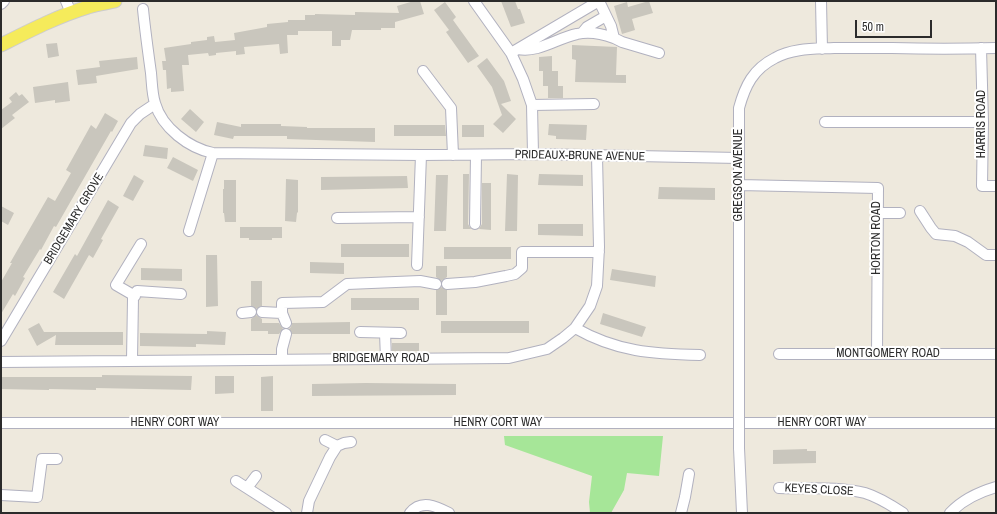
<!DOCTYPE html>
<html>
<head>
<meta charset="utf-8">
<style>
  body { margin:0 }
  #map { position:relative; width:997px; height:514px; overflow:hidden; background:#eee9dd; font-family:"Archivo Narrow",sans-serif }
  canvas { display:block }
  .frame { position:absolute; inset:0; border:2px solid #2b2b2b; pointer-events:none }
  .scale { position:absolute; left:855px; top:20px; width:77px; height:18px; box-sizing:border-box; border:2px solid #2b2b2b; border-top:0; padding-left:5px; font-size:12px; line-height:14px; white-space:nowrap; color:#2b2b2b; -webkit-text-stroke:3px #fff; paint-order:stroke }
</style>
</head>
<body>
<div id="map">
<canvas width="997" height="514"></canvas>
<div class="frame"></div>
<div class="scale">50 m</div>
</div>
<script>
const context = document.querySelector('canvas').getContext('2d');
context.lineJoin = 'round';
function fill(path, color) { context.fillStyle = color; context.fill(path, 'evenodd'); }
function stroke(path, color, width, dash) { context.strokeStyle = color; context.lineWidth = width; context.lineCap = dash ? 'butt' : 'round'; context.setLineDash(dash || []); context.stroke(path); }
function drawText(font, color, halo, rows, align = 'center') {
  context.font = font + ' "Archivo Narrow",sans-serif'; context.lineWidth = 4; context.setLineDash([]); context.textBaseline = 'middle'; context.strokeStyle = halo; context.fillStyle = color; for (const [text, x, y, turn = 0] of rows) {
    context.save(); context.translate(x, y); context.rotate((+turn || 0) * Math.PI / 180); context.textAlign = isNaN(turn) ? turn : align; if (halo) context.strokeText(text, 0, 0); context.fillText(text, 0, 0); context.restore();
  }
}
const green = new Path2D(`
  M 504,436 L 663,436 L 659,476 L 627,473 L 624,490 L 611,513 L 590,513 L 589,502 L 592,476 L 505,445 Z`);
const building = new Path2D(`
  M 414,1 L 420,1 L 424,14 L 395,22 L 395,28 L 381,28 L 381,30 L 352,30 L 350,40 L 341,40 L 341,46 L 332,46 L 332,31 L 298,31 L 298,35 L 287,35 L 288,53 L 280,54 L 279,44 L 244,47 L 245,54 L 236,55 L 236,51 L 216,53 L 216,55 L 209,56 L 208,53 L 188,55 L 189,65 L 182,65 L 184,91 L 171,92 L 171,88 L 167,89 L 166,70 L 163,70 L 162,61 L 166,61 L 164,48 L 191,44 L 191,42 L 207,40 L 207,37 L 214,36 L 215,42 L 235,40 L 234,33 L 267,27 L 267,24 L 288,22 L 288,20 L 305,20 L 305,15 L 315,15 L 315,14 L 355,15 L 355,12 L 399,13 L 397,6 Z
  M 501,1 L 515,1 L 518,9 L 520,9 L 525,23 L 511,27 Z
  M 649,1 L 653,13 L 632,19 L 635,30 L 622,34 L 614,6 L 627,2 L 628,7 Z
  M 445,2 L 456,17 L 453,20 L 479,56 L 468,63 L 446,32 L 449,30 L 434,10 Z
  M 57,43 L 59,56 L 48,58 L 46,44 Z
  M 572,45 L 617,47 L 616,75 L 626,75 L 626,83 L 575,82 L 576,60 L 572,59 Z
  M 552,56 L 552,71 L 558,71 L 558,86 L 563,86 L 563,98 L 548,98 L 548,86 L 543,86 L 543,71 L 539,71 L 539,57 Z
  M 137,57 L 138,69 L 96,76 L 97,83 L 78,85 L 76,70 L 100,67 L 99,61 Z
  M 487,58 L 504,81 L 511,101 L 501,104 L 516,119 L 503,133 L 493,124 L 502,115 L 492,87 L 477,66 Z
  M 68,82 L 70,101 L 55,103 L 55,100 L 35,103 L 33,87 Z
  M 16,92 L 19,96 L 22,94 L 29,102 L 12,115 L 15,118 L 1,129 L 1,110 L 12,102 L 9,98 Z
  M 190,109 L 204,122 L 196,132 L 181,119 Z
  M 105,113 L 118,121 L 112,132 L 111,131 L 56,227 L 54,226 L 41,250 L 40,249 L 23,277 L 25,278 L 15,296 L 13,294 L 1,314 L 1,282 L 12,263 L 10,263 L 48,197 L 55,201 L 71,173 L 66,170 L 91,125 L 96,129 Z
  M 217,122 L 241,127 L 241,124 L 281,124 L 281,126 L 307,127 L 307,128 L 375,128 L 375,142 L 287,139 L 287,136 L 234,136 L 233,139 L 214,135 Z
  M 549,124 L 587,125 L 586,140 L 556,139 L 556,136 L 548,135 Z
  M 394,125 L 445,125 L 446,136 L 394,136 Z
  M 462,125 L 484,125 L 484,137 L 462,137 Z
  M 145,145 L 168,148 L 167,159 L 143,156 Z
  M 173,157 L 198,170 L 193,181 L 167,168 Z
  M 463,174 L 469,174 L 468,224 L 471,229 L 463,229 Z
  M 507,174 L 518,175 L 517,231 L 505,231 Z
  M 539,174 L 583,175 L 583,186 L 538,185 Z
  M 134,175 L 144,181 L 133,201 L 123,196 Z
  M 436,175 L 448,175 L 446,231 L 434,231 Z
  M 407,176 L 408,188 L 321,190 L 321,177 Z
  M 286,179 L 298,180 L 298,212 L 297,213 L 296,222 L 285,221 Z
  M 224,180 L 236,180 L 236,222 L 225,222 L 224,213 L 223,213 L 223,189 L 224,189 Z
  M 482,183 L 491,183 L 491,230 L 479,229 L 482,224 Z
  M 659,187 L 715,188 L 715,200 L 658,199 Z
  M 108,200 L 119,207 L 101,239 L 103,240 L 93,258 L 89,255 L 64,299 L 53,292 L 75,254 L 77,256 Z
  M 1,206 L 14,213 L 8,225 L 1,221 Z
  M 538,224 L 583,224 L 583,236 L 538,235 Z
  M 240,227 L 282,227 L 282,238 L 272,238 L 272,240 L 249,240 L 249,238 L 240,238 Z
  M 341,244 L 409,244 L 409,257 L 341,257 Z
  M 444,247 L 511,247 L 511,259 L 444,259 Z
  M 206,255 L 217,255 L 218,306 L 206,307 Z
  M 310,262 L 344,263 L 344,274 L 310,273 Z
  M 436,266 L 447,266 L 447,277 L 441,281 L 436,277 Z
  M 141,268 L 182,269 L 182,281 L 141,280 Z
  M 612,269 L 656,276 L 655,287 L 610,280 Z
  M 251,281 L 262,281 L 262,306 L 256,309 L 251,306 Z
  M 441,287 L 447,290 L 447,315 L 436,315 L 436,290 Z
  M 351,298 L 419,298 L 419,310 L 351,310 Z
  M 603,313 L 646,327 L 642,337 L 600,324 Z
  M 256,315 L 262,319 L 262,323 L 279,323 L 283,329 L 279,334 L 268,334 L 268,331 L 251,331 L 251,319 Z
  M 441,321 L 529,321 L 529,333 L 441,333 Z
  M 350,322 L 350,334 L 292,334 L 289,329 L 291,327 L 292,323 Z
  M 39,323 L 44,332 L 123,332 L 123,345 L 55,345 L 56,335 L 37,346 L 28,329 Z
  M 207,331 L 226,332 L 225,345 L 196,344 L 196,347 L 140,346 L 140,333 L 207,334 Z
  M 392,343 L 419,343 L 419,351 L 392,351 Z
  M 102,375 L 192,376 L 191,390 L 96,388 L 96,390 L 49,389 L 49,390 L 1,389 L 1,377 L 102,377 Z
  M 215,376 L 234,376 L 234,393 L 215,394 Z
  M 273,376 L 273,411 L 261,411 L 261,377 Z
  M 366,383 L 456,384 L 456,395 L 312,396 L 312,384 Z
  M 807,449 L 807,451 L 816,451 L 816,463 L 773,464 L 773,450 Z`);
const minor = new Path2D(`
  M 66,1 L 71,13
  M 474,1 L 511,53 L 523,79 L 532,105 L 533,154
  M 599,1 L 611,26 L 614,38 L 622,42 L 659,53
  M 821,1 L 822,49
  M 1,4 L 4,1
  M 143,9 C 145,30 148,51 151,73 C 152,83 152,94 155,103 C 162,128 189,148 213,153 L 421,155 L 533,154 L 739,158
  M 582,33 L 587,27 L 606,16
  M 981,48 L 983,122 L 982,186 L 996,186
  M 518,49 C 539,53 557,38 577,34 C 589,31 603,34 614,38
  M 511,53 L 599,1
  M 423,71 L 451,108 L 453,155
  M 532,105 L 594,104
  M 825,122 L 983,122
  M 739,185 L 878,188 L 877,354
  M 920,211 L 931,228 L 936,234 L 955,236 L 968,242 L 986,255 L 996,255
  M 878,213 L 900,213
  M 337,218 L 419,217
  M 475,224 L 476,155
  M 189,231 L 213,153
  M 417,265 L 421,155
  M 447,284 L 475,282 L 506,276 L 515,274 L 522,268 L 522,252 L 599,252
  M 135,296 L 116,285 L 141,244
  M 262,312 L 282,313
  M 242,313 L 251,312
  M 286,323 L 282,313 L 282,303 L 323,302 L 347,284 L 420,281 L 436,284
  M 575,328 C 617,352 653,354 700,355
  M 360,332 L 401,333
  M 385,333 L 386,359
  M 1,341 L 131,123 L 140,114 L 155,104
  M 779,354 L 996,354
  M 282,359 L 282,349 L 286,334
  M 132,360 L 133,298 L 137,291 L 181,294
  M 1,362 L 509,358 L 547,349 L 563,338 L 575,328 L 590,306 L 597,286 L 599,247 L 597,156
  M 739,398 L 739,108 C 745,86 753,69 775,58 C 793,48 814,49 834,48 C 854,48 873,48 892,48 C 927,49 961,49 996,48
  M 1,423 L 996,423
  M 325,440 L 337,446
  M 739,448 L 742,513
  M 236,481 L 286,513
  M 247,488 L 256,476
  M 779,488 C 806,489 839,486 865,493 C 878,497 891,505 903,513
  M 1,495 L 37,497 L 42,459 L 57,459
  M 307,513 L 309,501 L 330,457 L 337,446 L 344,443 L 351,442
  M 410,513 C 421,499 436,506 449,513
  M 681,513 L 685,497 L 689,474
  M 950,513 C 962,500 979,492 996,487`);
const major = new Path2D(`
  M 1,45 C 29,31 58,16 88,7 C 97,4 106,3 115,1`);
const minorBridge = new Path2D(`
  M 739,398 L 739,448`);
const streetNames = [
  ["HARRIS ROAD",982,124,-90],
  ["PRIDEAUX-BRUNE AVENUE",580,156,1],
  ["GREGSON AVENUE",739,175,-90],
  ["BRIDGEMARY GROVE",74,219,-59],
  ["HORTON ROAD",877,238,-90],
  ["MONTGOMERY ROAD",888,354],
  ["BRIDGEMARY ROAD",381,359],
  ["HENRY CORT WAY",175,423],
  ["HENRY CORT WAY",498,423],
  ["HENRY CORT WAY",822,423],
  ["KEYES CLOSE",819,490,3]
];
fill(green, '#a6e698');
fill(building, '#c9c6bd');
stroke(minor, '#b1b1bf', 12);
stroke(major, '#ccc', 15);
stroke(minor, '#fff', 10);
stroke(major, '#f5eb5b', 13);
stroke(minorBridge, '#b1b1bf', 12, []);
stroke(minorBridge, '#fff', 10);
drawText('12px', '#2b2b2b', '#fff', streetNames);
</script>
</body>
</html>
